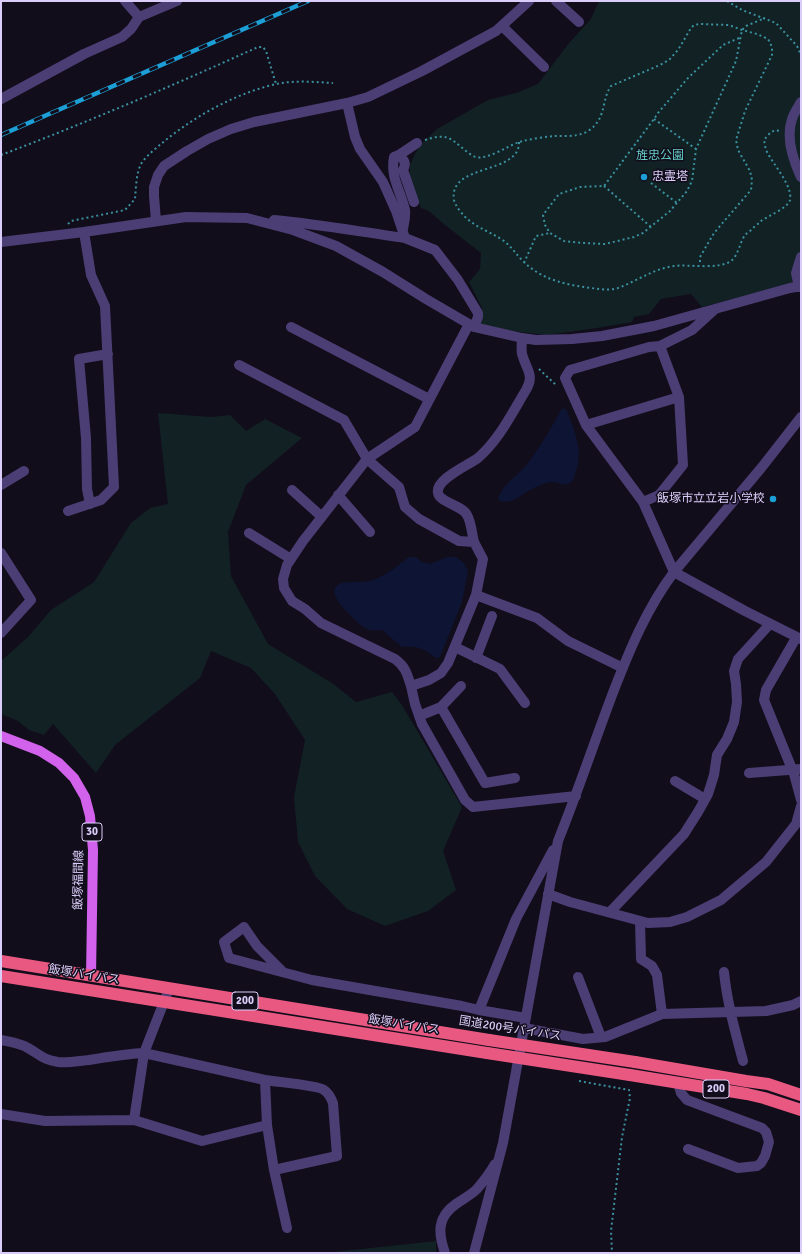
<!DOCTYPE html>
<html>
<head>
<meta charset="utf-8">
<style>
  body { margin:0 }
  #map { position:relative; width:802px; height:1254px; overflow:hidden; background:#120d1b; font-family:Signika,sans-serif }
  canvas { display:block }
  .frame { position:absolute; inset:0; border:2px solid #dbcdf9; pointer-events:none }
</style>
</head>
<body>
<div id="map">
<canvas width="802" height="1254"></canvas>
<div class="frame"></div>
</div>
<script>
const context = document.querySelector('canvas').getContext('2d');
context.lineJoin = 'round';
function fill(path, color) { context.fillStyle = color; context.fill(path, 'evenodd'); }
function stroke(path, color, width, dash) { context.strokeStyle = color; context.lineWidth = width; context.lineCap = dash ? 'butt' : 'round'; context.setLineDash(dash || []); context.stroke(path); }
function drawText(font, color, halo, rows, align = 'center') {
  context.font = font + ' Signika,"Noto Sans JP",sans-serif'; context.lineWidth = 3; context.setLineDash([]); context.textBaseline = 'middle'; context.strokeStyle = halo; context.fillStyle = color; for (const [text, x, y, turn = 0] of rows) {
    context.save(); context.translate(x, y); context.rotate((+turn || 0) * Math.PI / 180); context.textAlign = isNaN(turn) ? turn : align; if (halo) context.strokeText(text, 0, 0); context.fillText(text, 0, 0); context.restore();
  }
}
const green = new Path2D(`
  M 599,1 L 801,1 L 801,281 L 706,306 L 702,307 L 691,294 L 661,299 L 649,314 L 634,317 L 632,322 L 597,328 L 546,335 L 505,330 L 480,324 L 483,317 L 482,308 L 469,282 L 480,269 L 481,253 L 445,225 L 429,211 L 421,208 L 416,197 L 410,180 L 410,165 L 416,152 L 423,142 L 437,129 L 488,100 L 516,93 L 538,84 L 569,43 L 591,19 Z
  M 158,413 L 211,417 L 230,415 L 246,431 L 265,419 L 302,438 L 246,485 L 228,532 L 231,576 L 268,644 L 332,683 L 356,702 L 392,692 L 402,705 L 462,807 L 443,851 L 456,890 L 428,911 L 385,926 L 347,909 L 315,876 L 298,842 L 294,797 L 305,740 L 275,694 L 251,668 L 211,651 L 200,678 L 115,745 L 96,773 L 53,724 L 44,735 L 29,730 L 18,721 L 1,714 L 1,661 L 28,637 L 51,610 L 94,582 L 131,523 L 150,508 L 168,504 Z
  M 436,1241 L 436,1253 L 324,1253 Z`);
const water = new Path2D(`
  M 564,408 L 567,411 C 575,432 584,452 575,474 C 574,478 573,482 568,484 C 563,486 559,482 553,482 C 548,482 540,485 536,487 C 523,492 514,505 500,501 L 498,499 C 502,484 519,475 528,463 C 541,446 551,428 561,410 Z
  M 409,557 L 416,557 L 422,562 L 430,564 L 447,557 L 456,557 L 464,563 L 468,571 L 462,602 L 440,657 L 436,658 C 422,648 419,646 402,647 L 382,630 C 379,630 374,631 370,630 C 362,628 355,620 349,614 C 344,609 331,595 335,588 C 341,579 356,583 364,582 C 381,580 396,567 409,557 Z`);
const path = new Path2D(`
  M 727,1 L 742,10 L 776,23 L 797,46 L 801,55
  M 739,38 L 723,45 L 687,79 L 658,113 L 654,119 L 604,186 L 580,187 L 559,194 L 543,215 L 545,225 L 550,233 L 564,241 L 583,243 L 605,244 L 634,237 L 643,233 L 670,211 L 687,191 L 692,181 L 696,149 L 736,61 L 742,30 L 746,26 L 765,18
  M 654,119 L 696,149
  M 425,140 C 447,133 449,137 466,151 C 469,153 472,156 476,157 C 487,160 508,146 519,142 C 530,139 544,137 555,136 C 566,136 578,137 588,131 C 607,119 601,100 611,86 L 660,65 L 669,60 L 678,50 L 691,28 L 694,25 L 700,24 L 729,25 L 742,30 L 757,34 L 768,39 L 772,47 L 772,55 L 745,111 L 736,140 L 738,150 L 750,171 L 752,180 L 751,190 L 714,233 L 700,257 L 700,265
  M 519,142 C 520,175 448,163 454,200 C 455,204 457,207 460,211 C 472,227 488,230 504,241 C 512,247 517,256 525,263 C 543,280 567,285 591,288 C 600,289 609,291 618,288 C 637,281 653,269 674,266 C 690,264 717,270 731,261 C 738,256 740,242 745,235 C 748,232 752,230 754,227 C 757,225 759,223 761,221 C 768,216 788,208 790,200 C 793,186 773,164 767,152 C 765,148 765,144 764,140 C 769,134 772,129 780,131
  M 1,155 C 88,122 174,85 258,47 L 263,47 L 266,51 L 276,84
  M 651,183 L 677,203
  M 604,186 L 651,227
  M 68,224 L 71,221 L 125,210 L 135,199 C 136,188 136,174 141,164 C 146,156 154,150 161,144 C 193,117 234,94 276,84 C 295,80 314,82 333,83
  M 524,263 L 536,236 L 550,233
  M 539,369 L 556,385
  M 579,1081 L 629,1090 L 630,1098 L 622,1137 L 611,1231 L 612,1253`);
const minor = new Path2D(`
  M 556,1 L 579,22
  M 139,17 L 177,1
  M 502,26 L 544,67
  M 1,99 L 84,54 L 122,37 L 131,29 L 139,17 L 125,1
  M 801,102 C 798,107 794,113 792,119 C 786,137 793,160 801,177
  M 347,103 L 355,137 L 360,149 L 383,182 L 396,211 L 405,238 L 435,250 L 458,280 L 478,313 L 478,317 L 474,327
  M 399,155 L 417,143
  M 274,220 C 318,224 361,232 405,238
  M 156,221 L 154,196 L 154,187 L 158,175 L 164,166 L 187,151 L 208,139 L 231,129 L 254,122 L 347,103 L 368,97 L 422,71 L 496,31 L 529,1
  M 403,229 C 404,223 406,216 405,210 C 401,191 390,178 394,157 L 399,155 C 404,160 407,163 403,170 L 414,202
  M 1,242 L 84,232 L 186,217 L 247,218 L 293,230 L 336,246 L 383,272 L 426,299 L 474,327 L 522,338 L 536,340 L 572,339 L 602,336 L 654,326 L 790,288 L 801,286
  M 799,287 L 796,273 L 801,257
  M 714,310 L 692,330 L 660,346 L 649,347 L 570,370 L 565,378 L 586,425 L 643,502 L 674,572 L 745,611 L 801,639
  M 469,324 L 415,427 L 367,459 L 399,487 L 405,507 L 419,519 L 459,541 L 474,542 L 483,559 L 476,595 L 537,618 L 568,641 L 623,668
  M 291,327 L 429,399
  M 239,365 L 344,420 L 367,459 L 303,541 L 287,565 L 283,579 L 284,588 L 292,601 L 305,609 L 321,623 L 395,659 C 406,667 407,674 411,686
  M 586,425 L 679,397
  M 1,485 L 24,471
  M 292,490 L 322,517
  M 338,495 L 370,532
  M 643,502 L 659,495 L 683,465 L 679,397 L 660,346
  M 90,504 L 87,489 L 86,438 L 79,359 L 108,354
  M 68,511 L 101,500 L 114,487 L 105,306 L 91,275 L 84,232
  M 249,533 L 291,559
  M 474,542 C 472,534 471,521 467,515 C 462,505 440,503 438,493 C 435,479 469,465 478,458 C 499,440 512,413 526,390 C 535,375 526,369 522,354 C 521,349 522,343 522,338
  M 1,553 L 31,600 L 1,633
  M 476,595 L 448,663 L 441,673 L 429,680 L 411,686 L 415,704 L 422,724 L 465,800 L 473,807 L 576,796
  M 796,638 L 766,690 L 764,700 L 794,774 L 801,800
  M 455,647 L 500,669 L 525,703
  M 476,658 L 492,616
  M 441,707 L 461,686
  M 419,716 L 441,707 L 485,783 L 515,778
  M 749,773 L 801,769
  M 675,781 L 705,799
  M 548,894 L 570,902 L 648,923 L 670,922 L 687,917 L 721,900 L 766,862 L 796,824 L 801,806
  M 610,912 L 684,834 L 698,812 L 708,794 L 714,775 L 717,755 L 727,739 L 734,722 L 737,702 L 736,684 L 734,671 L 738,659 L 770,624
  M 640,921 L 641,959 L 652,966 L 657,975 L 662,1014
  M 283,972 L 257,946 L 244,927 L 224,942 L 229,958 L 312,980 L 462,1006 L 479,1010 L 516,919 L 553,850
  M 724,972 C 727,1002 735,1031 743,1061
  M 578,977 L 601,1037
  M 479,1010 L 526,1018
  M 524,1028 L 583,1039 L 605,1037 L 662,1014 L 766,1011 L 793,1005 L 801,1001
  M 1,1040 C 10,1042 20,1043 28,1048 C 39,1054 43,1060 58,1062 C 68,1063 78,1061 89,1060 C 107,1057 125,1054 144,1053 L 265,1080 L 267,1125 L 274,1170 L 287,1228
  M 265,1080 C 276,1082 317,1085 324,1090 C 329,1093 331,1098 333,1103 L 337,1156 L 274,1170
  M 678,1083 L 681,1093 L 687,1100 L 762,1128 L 766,1132 L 769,1142 L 765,1156 L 761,1163 L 757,1166 L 738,1168 L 688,1149
  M 1,1114 L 45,1121 L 134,1120 L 202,1141 L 267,1125
  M 134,1120 L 144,1053 L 169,989
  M 445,1253 C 438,1233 437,1217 456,1204 C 463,1199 471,1195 477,1189 C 483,1182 490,1173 495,1164
  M 474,1253 L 503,1143 L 558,841 C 578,791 595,740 614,690 C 630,649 647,608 674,572 L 762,467 L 801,417`);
const major = new Path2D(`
  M 1,736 L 40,751 L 59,763 L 74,778 L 85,797 L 90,816 L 93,850 L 91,976`);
const highway = new Path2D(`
  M 1,961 L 489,1040
  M 1,976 L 487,1053
  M 635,1062 L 746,1081 L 768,1084 L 801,1095
  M 630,1075 L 747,1094 L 764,1098 L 801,1110`);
const rail = new Path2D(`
  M 1,135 L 308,1`);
const highwayBridge = new Path2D(`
  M 489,1040 L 635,1062
  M 487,1053 L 630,1075`);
const markers = [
  [644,177,4,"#1c9fd6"],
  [773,499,4,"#1c9fd6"]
];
const shields = [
  [92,832,20],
  [245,1001,26],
  [716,1089,26]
];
const shieldNames = [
  ["30",92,832],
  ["200",245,1001],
  ["200",716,1089]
];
const parkNames = [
  ["旌忠公園",660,156]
];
const poiNames = [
  ["忠霊塔",652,177],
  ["飯塚市立立岩小学校",765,499,"right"]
];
const streetNames = [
  ["飯塚福間線",79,880,-89],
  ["飯塚バイパス",84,975,9],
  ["飯塚バイパス",404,1025,9],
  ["国道200号バイパス",510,1029,9]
];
fill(green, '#112124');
fill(water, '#0e1433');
stroke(path, '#3b919f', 2, [2, 3]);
stroke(minor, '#4b3e74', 10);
stroke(major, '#d262eb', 10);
stroke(highway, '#e95881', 12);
stroke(rail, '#1c9fd6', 4.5);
stroke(rail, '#120d1b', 3, [9]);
stroke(highwayBridge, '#e95881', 12);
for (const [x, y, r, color] of markers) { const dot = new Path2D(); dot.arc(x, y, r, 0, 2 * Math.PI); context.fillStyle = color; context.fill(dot); stroke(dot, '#120d1b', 1.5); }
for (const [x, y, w] of shields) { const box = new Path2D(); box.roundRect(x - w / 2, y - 9, w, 18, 3); context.fillStyle = '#120d1b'; context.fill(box); stroke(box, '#dbcdf9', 1); }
drawText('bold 11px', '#dbcdf9', null, shieldNames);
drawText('12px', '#64cec8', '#120d1b', parkNames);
drawText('12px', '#dbcdf9', '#120d1b', poiNames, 'left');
drawText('12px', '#dbcdf9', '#120d1b', streetNames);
</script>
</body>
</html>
